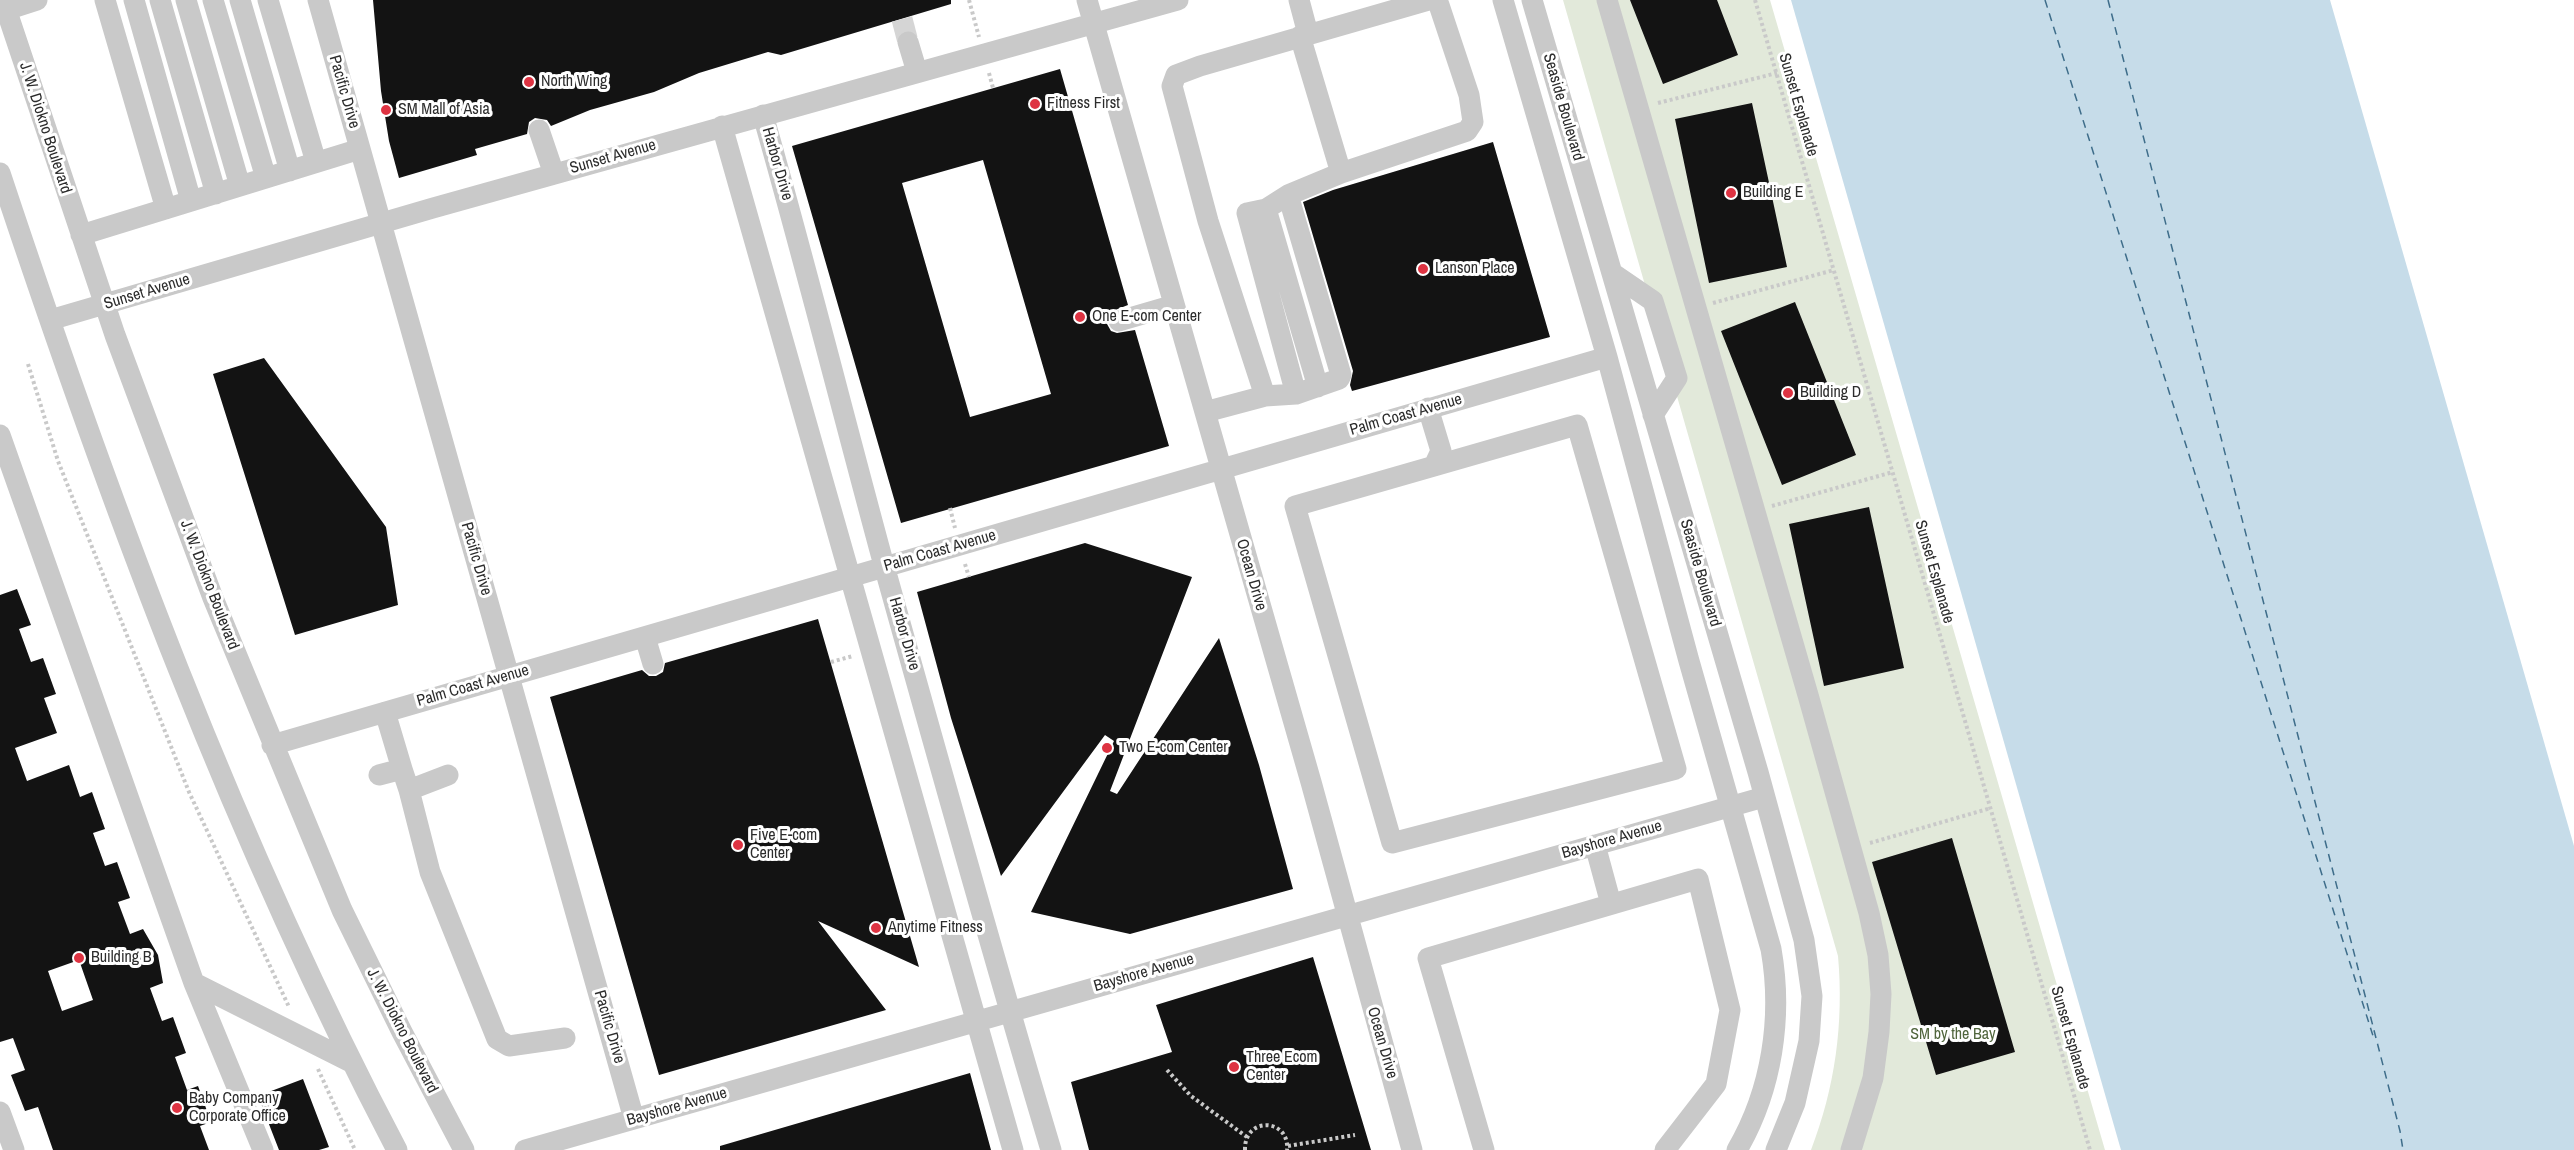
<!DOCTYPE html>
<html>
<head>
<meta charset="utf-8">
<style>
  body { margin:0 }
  canvas { display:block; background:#fff }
</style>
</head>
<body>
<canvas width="2574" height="1150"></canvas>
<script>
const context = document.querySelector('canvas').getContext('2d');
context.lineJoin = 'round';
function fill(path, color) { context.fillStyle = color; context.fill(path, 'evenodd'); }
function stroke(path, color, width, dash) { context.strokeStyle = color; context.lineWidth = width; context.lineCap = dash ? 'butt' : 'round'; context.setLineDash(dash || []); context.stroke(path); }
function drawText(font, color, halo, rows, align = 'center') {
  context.font = font + ' "Archivo Narrow",sans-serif'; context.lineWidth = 6; context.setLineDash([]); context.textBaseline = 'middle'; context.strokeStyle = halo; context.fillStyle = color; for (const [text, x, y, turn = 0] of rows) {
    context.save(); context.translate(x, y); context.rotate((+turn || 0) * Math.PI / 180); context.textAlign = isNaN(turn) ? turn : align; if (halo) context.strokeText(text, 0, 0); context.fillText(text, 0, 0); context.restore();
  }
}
const green = new Path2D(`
  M 1563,0 L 1770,0 L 2105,1150 L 1811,1150 C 1835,1088 1844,1023 1838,956 Z`);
const water = new Path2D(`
  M 1791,0 L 2330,0 L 2574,846 L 2574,1150 L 2121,1150 Z`);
const ferry = new Path2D(`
  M 2045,0 L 2374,1039
  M 2108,0 L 2400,1131 L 2403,1150`);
const building = new Path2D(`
  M 373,0 L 951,0 L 951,4 L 781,55 L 768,52 L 699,73 L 654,92 L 590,110 L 551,126 L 547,120 L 535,118 L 529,122 L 527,134 L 475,149 L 477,155 L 399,178 L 389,141 L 381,91 Z
  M 1630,0 L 1717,0 L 1738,55 L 1663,84 Z
  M 1060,69 L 1128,305 L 1110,312 L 1107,324 L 1111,331 L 1117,333 L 1135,330 L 1169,446 L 901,523 L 792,146 ZM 983,160 L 1051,394 L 970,417 L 902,183 Z
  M 1752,103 L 1787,267 L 1709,283 L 1675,119 Z
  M 1493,142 L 1550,337 L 1352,391 L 1350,385 L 1353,371 L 1303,202 L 1333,190 Z
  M 1795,302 L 1856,455 L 1782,485 L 1721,331 Z
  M 264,358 L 386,527 L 398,605 L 295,635 L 213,374 Z
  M 1869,507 L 1904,668 L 1824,686 L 1789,524 Z
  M 1085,543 L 1192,577 L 1110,791 L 1117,794 L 1219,638 L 1259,765 L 1293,889 L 1130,934 L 1031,912 L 1114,741 L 1105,735 L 1001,876 L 951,718 L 917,592 Z
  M 17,589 L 31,625 L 19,629 L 31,662 L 43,658 L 56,694 L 44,698 L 57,733 L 15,748 L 27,781 L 69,765 L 80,797 L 92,792 L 105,829 L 93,833 L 105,866 L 117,862 L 130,898 L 118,902 L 130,934 L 143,929 L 158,955 L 163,983 L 150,988 L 162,1021 L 173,1017 L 186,1053 L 175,1057 L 187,1090 L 198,1086 L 211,1122 L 200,1126 L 209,1150 L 53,1150 L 38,1107 L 25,1111 L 11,1075 L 25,1070 L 13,1038 L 0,1042 L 0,595 ZM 79,960 L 93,1000 L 62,1011 L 48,971 Z
  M 818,619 L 919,967 L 818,921 L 886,1010 L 659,1075 L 550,697 L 642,670 L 649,676 L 656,676 L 663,672 L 665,663 Z
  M 1952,838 L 2015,1052 L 1936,1075 L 1872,862 Z
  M 1313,957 L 1371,1150 L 1089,1150 L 1071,1082 L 1172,1052 L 1156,1005 Z
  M 970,1073 L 991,1150 L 720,1150 L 720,1146 Z
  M 303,1079 L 329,1147 L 319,1150 L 279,1150 L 258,1096 Z`);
const minorTunnel = new Path2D(`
  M 902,19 L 908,42`);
const path = new Path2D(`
  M 969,0 L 979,37
  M 1755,0 L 2090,1150
  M 989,73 L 993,88
  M 1658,103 L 1777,73
  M 1713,303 L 1834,270
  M 28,364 L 58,461 L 189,792 L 289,1007
  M 1772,506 L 1893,472
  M 950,508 L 955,528
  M 965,564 L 969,577
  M 831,662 L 853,656
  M 1870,843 L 1991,808
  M 318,1069 L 355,1150
  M 1167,1070 L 1191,1096 L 1247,1137
  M 1288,1146 L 1355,1135
  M 1245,1150 C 1244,1116 1290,1118 1287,1150`);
const minor = new Path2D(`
  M 3,0 L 115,335 L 213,598 L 342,910 L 402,1032 L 464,1150
  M 105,0 L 166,209
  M 134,0 L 191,201
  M 160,0 L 216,194
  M 186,0 L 240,186
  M 213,0 L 266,178
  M 240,0 L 290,171
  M 268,0 L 316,162
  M 318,0 L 634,1119
  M 1087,0 L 1311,782 L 1412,1150
  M 1299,0 L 1308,34
  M 1503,0 L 1607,357 L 1689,661 L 1771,949 C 1783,1017 1772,1090 1737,1150
  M 1532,0 L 1758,772 L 1804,940 L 1812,996 L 1809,1041 L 1795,1103 L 1776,1150
  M 1607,0 L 1808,695 L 1869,913 L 1878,955 L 1881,994 L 1879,1032 L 1873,1078 L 1851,1150
  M 6,10 L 37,0
  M 1300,36 L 1341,173
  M 908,42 L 917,72
  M 763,115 C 806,266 844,418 885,569 C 939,763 993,957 1051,1150
  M 722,126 L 1013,1150
  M 539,130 L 554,174
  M 0,173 C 111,507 233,838 397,1150
  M 1266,209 L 1318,387
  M 81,235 L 360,149
  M 1612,273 L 1653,301 L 1677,378 L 1653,415
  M 50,320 L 433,208 L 1178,0
  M 1119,321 L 1174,305
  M 1296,394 L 1247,213 L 1266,209 L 1288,195 L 1341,173 L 1467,131 L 1473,122 L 1469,95 L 1439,5 L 1434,0
  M 1265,396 L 1208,221 L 1172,86 L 1176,75 L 1200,66 L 1429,0
  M 1428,408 L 1441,451 L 1434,466
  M 1205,412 L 1265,396 L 1296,394 L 1339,379 L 1341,375 L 1288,195
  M 1577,425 L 1676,769 L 1392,843 L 1295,506 Z
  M 0,435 L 194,983 L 263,1150
  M 645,637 L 653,664
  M 385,712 L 402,769
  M 272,745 L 1607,357
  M 379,775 L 402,769 L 409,790 L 448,775
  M 409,790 L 430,872 L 497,1039 L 509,1046 L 565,1038
  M 1595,845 L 1611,904
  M 194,983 L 351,1062
  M 0,1112 L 14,1150
  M 525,1150 L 1764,797
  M 1484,1150 L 1428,958 L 1698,879 L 1730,1010 L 1716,1084 L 1665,1150`);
const markers = [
  [529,82,6,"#de3342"],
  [1035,104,6,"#de3342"],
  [386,110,6,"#de3342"],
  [1731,193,6,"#de3342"],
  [1423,269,6,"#de3342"],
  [1080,317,6,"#de3342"],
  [1788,393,6,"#de3342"],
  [1107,748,6,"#de3342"],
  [738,845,6,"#de3342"],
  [876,928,6,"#de3342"],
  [79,958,6,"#de3342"],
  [1234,1067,6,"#de3342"],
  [177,1108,6,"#de3342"]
];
const poiNames = [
  ["North Wing",541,82],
  ["Fitness First",1047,104],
  ["SM Mall of Asia",398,110],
  ["Building E",1743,193],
  ["Lanson Place",1435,269],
  ["One E-com Center",1092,317],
  ["Building D",1800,393],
  ["Two E-com Center",1119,748],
  ["Five E-com",750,836],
  ["Center",750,854],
  ["Anytime Fitness",888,928],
  ["Building B",91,958],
  ["Three Ecom",1246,1058],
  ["Center",1246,1076],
  ["Baby Company",189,1099],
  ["Corporate Office",189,1117]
];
const streetNames = [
  ["Pacific Drive",344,92,74],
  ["Sunset Esplanade",1798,105,74],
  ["Seaside Boulevard",1563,107,74],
  ["J. W. Diokno Boulevard",45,128,72],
  ["Sunset Avenue",613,157,-16],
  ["Harbor Drive",777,164,74],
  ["Sunset Avenue",147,292,-17],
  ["Palm Coast Avenue",1406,415,-16],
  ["Palm Coast Avenue",940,551,-16],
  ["Pacific Drive",476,559,74],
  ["Sunset Esplanade",1934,572,74],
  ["Seaside Boulevard",1700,573,74],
  ["Ocean Drive",1251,575,74],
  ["J. W. Diokno Boulevard",209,585,69],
  ["Harbor Drive",904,634,74],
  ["Palm Coast Avenue",473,686,-16],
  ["Bayshore Avenue",1612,840,-16],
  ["Bayshore Avenue",1144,973,-16],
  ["Pacific Drive",609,1027,74],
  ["J. W. Diokno Boulevard",402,1031,63],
  ["Sunset Esplanade",2070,1038,74],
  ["Ocean Drive",1382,1043,74],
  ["Bayshore Avenue",677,1107,-16]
];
const parkNames = [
  ["SM by the Bay",1953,1035]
];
fill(green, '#e2e9da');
fill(water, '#c6dce9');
stroke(ferry, '#3e6d8a', 1.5, [8, 6]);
fill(building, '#131313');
stroke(minorTunnel, '#d5d5d5', 21, [21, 10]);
stroke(path, '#c9c9c9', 4, [3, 3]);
stroke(minor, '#c9c9c9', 21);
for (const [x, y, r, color] of markers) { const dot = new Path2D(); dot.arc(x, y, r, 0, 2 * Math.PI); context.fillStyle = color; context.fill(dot); stroke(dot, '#fff', 2); }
drawText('16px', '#2c2c2c', '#fff', poiNames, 'left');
drawText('16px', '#2c2c2c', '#fff', streetNames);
drawText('16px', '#50653c', '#fff', parkNames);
</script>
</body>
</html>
